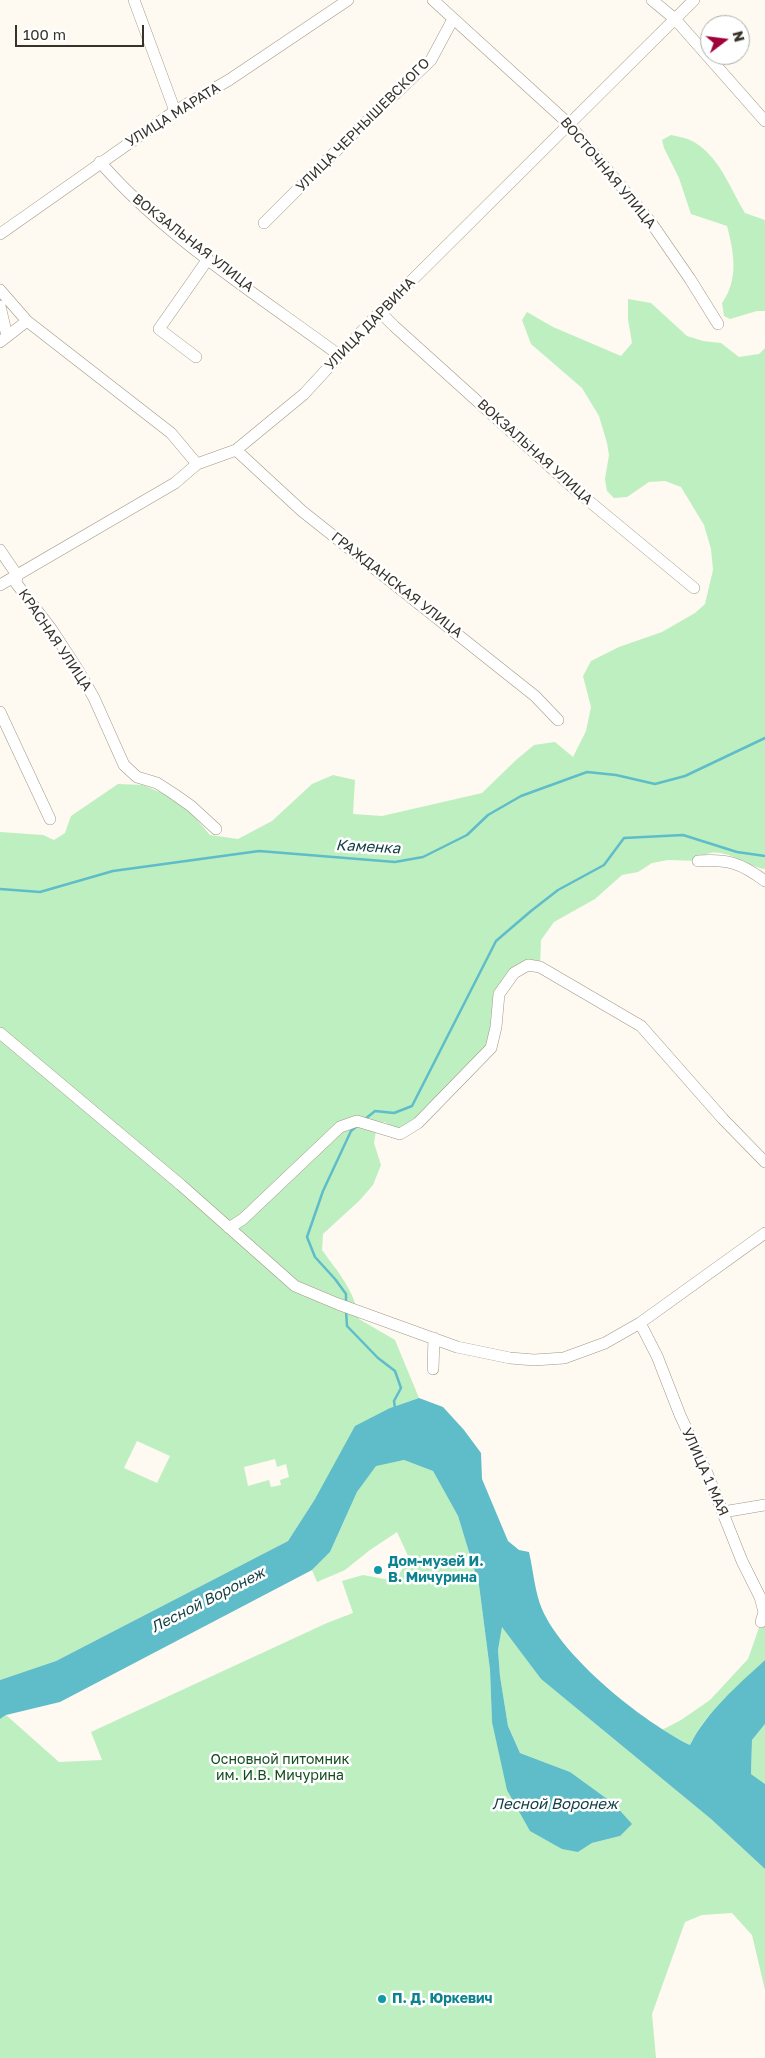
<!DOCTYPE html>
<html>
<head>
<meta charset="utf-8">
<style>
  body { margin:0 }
  #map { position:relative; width:765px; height:2058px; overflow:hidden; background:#fef9f1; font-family:"Golos Text",sans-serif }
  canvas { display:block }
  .north { position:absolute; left:700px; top:15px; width:50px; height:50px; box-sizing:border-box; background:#fff; border:1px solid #afadaa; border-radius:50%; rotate:75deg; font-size:14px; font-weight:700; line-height:20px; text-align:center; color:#37332b }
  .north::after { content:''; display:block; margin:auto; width:18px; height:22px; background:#a1013b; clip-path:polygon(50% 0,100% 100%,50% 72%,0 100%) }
  .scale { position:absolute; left:15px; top:25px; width:129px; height:22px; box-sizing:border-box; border:2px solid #37332b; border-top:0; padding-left:6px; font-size:15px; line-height:18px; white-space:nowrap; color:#37332b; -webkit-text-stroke:4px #fff; paint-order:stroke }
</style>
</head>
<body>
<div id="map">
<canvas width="765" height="2058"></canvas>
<div class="north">N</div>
<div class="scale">100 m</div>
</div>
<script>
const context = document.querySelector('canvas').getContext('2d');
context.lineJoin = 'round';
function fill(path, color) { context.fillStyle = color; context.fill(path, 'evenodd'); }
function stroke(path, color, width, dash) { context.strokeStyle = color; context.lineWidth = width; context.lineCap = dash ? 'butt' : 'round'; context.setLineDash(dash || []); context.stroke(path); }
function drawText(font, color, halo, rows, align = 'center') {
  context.font = font + ' "Golos Text",sans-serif'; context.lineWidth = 5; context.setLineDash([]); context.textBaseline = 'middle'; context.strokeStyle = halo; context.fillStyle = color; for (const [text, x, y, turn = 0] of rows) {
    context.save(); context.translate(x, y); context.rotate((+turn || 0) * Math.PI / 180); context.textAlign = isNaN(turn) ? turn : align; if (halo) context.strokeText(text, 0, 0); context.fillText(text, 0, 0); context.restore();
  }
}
const green = new Path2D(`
  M 671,135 C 677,136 685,138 690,140 C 719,154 729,187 745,213 L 765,220 L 765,311 L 757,311 L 730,319 L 724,316 L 722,303 C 739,279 734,253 727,226 L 691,214 L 679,178 L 664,148 L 662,140 Z
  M 628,299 L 651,303 L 687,336 L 703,341 L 721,343 L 739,357 L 759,354 L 765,348 L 765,869 C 745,867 716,839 698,861 L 668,860 L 652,863 L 638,872 L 622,875 L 595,899 L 554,922 L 541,940 L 540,967 L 528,965 L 505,984 L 491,1048 L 400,1134 L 385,1122 L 377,1124 L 374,1143 L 381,1165 L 373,1185 L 360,1200 L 323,1234 L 322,1250 C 338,1272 355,1291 359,1319 L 395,1340 L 419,1398 L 390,1408 L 315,1499 L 288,1541 L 56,1661 L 0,1680 L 0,832 L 43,835 L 54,840 L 65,833 L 71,816 L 118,784 L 143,785 L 171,797 L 193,815 L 210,835 L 238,839 L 272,821 L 312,784 L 333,775 L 355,780 L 353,814 L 382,816 L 482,793 L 516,760 L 534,745 L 555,742 L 573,757 L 586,731 L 591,707 L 583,676 L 591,661 L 619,647 L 662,632 L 695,613 L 705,604 L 713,570 L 711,549 L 704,525 L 681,487 L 665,481 L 649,482 L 627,497 L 614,498 L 607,491 L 605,479 L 609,455 L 607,443 L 599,416 L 582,388 L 531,344 L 522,320 L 527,312 L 553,327 L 621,356 L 632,343 L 628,319 ZM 137,1441 L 170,1456 L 157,1483 L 124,1468 ZM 275,1459 L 277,1467 L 286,1464 L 289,1477 L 280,1480 L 281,1485 L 271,1487 L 269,1480 L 248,1486 L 244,1467 Z
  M 404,1460 L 433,1471 L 458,1516 L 479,1585 L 490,1670 L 492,1722 L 578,1852 L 592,1843 L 620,1836 L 570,1772 L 520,1753 L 508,1726 L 500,1676 L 498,1650 L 502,1626 L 541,1679 L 711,1819 L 765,1869 L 765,1990 L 752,1935 L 732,1913 L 702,1915 L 685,1922 L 652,2014 L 656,2058 L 0,2058 L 0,1719 L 6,1715 L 59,1762 L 102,1760 L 91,1732 L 327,1623 L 353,1613 L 342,1581 L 363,1575 L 395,1581 L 409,1558 L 397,1532 L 370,1550 L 345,1570 L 317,1582 L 312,1570 L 330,1552 L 357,1492 L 376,1465 Z
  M 765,1619 L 765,1660 C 738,1686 706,1711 690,1745 L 662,1730 L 681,1720 L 710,1700 L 748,1659 L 761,1622 Z
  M 765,1724 L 765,1784 L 751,1774 L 752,1740 Z`);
const water = new Path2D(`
  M 419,1398 L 443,1407 L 464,1430 L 481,1453 L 482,1479 L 508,1541 L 519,1550 L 529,1552 C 533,1569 535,1593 542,1609 C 563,1658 643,1722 690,1745 C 707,1711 738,1685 765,1660 L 765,1724 L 752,1740 L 751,1774 L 765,1784 L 765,1869 L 711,1819 L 541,1679 L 502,1627 L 498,1650 L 500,1676 L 508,1726 L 520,1753 L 570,1772 L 614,1804 L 632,1824 L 620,1836 L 592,1843 L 578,1852 L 562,1849 L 530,1831 L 507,1790 L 492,1722 L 490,1670 L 479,1585 L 458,1516 L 433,1471 L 404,1460 L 376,1466 L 357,1492 L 330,1552 L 312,1570 L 60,1702 L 6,1715 L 0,1719 L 0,1680 L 56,1661 L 288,1541 L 315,1499 L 355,1426 L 390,1408 Z`);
const stream = new Path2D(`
  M 0,889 L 40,892 L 113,871 L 259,851 L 395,862 L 423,857 L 467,835 L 488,815 L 521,796 L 587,772 L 616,775 L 655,784 L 685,776 L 765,738
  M 364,1120 L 375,1111 L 394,1113 L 412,1106 L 496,941 L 531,911 L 558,890 L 604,865 L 624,838 L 683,835 L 737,852 L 765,856
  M 346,1303 L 346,1294 L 335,1279 L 315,1257 L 307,1237 L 323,1191 L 351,1131 L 356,1127
  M 346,1311 L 347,1326 L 378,1358 L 395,1371 L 401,1388 L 394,1401 L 395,1408`);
const minor = new Path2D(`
  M 134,0 L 175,111
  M 433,0 L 570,125 L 650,221 L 690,279 L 718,324
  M 652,0 L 675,19 L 765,121
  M 100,162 C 165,237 259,296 339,355
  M 264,223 L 349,138 L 431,60 L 453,19
  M 0,234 L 175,111 L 229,80 L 348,0
  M 0,290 L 27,321 L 171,433 L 197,464
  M 0,306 L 7,336
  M 380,312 L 394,326 L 578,492 L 694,588
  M 0,342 L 27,321
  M 196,357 L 159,329 L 208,259
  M 236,450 L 302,511 L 535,696 L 558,720
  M 0,550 L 17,575 L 16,583 L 52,630 L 78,670 L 94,698 L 124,765 L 137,777 L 157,783 L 174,794 L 191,806 L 216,829
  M 0,585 L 175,483 L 197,464 L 236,450 L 304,394 L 373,319 L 694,0
  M 0,712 L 50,819
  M 698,861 C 728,859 741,863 765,881
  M 0,1033 L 181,1185 L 295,1286 L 338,1304 L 457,1347 L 510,1358 L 534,1360 L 564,1358 L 605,1343 L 640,1323 L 765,1233
  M 229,1228 L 243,1219 L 340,1127 L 357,1121 L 400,1134 L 418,1123 L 491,1048 L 496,1027 L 499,994 L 514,973 L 528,965 L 540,967 L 641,1026 L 723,1119 L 765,1162
  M 640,1323 L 657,1356 L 680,1415 L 707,1473 L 742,1561 L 760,1597 L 764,1612 L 761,1622
  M 433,1369 L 434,1338
  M 723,1512 L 765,1505`);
const markers = [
  [378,1570,5,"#0f9aa8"],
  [382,1999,5,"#0f9aa8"]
];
const streetNames = [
  ["УЛИЦА МАРАТА",173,115,-32],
  ["УЛИЦА ЧЕРНЫШЕВСКОГО",363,125,-45],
  ["ВОСТОЧНАЯ УЛИЦА",608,173,50],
  ["ВОКЗАЛЬНАЯ УЛИЦА",193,243,38],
  ["УЛИЦА ДАРВИНА",370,324,-46],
  ["ВОКЗАЛЬНАЯ УЛИЦА",535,452,42],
  ["ГРАЖДАНСКАЯ УЛИЦА",397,585,38],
  ["КРАСНАЯ УЛИЦА",55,640,56],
  ["УЛИЦА 1 МАЯ",705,1472,66]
];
const cultureNames = [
  ["Дом-музей И.",388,1562],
  ["В. Мичурина",388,1578],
  ["П. Д. Юркевич",392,1999]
];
const parkNames = [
  ["Основной питомник",280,1760],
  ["им. И.В. Мичурина",280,1776]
];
const waterNames = [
  ["Каменка",368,847,3],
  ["Лесной Воронеж",208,1600,-27],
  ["Лесной Воронеж",555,1804]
];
fill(green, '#beefc1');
fill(water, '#5fbcc9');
stroke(stream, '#5fbcc9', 2.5);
stroke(minor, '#a29885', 12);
stroke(minor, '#fff', 11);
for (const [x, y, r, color] of markers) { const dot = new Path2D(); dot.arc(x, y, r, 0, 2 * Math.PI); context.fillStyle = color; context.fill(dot); stroke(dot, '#fff', 2); }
drawText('14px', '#37332b', '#fff', streetNames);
drawText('bold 14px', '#0d838f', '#fff', cultureNames, 'left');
drawText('14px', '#144d1f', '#fff', parkNames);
drawText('italic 15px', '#103d42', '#fff', waterNames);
</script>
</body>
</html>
